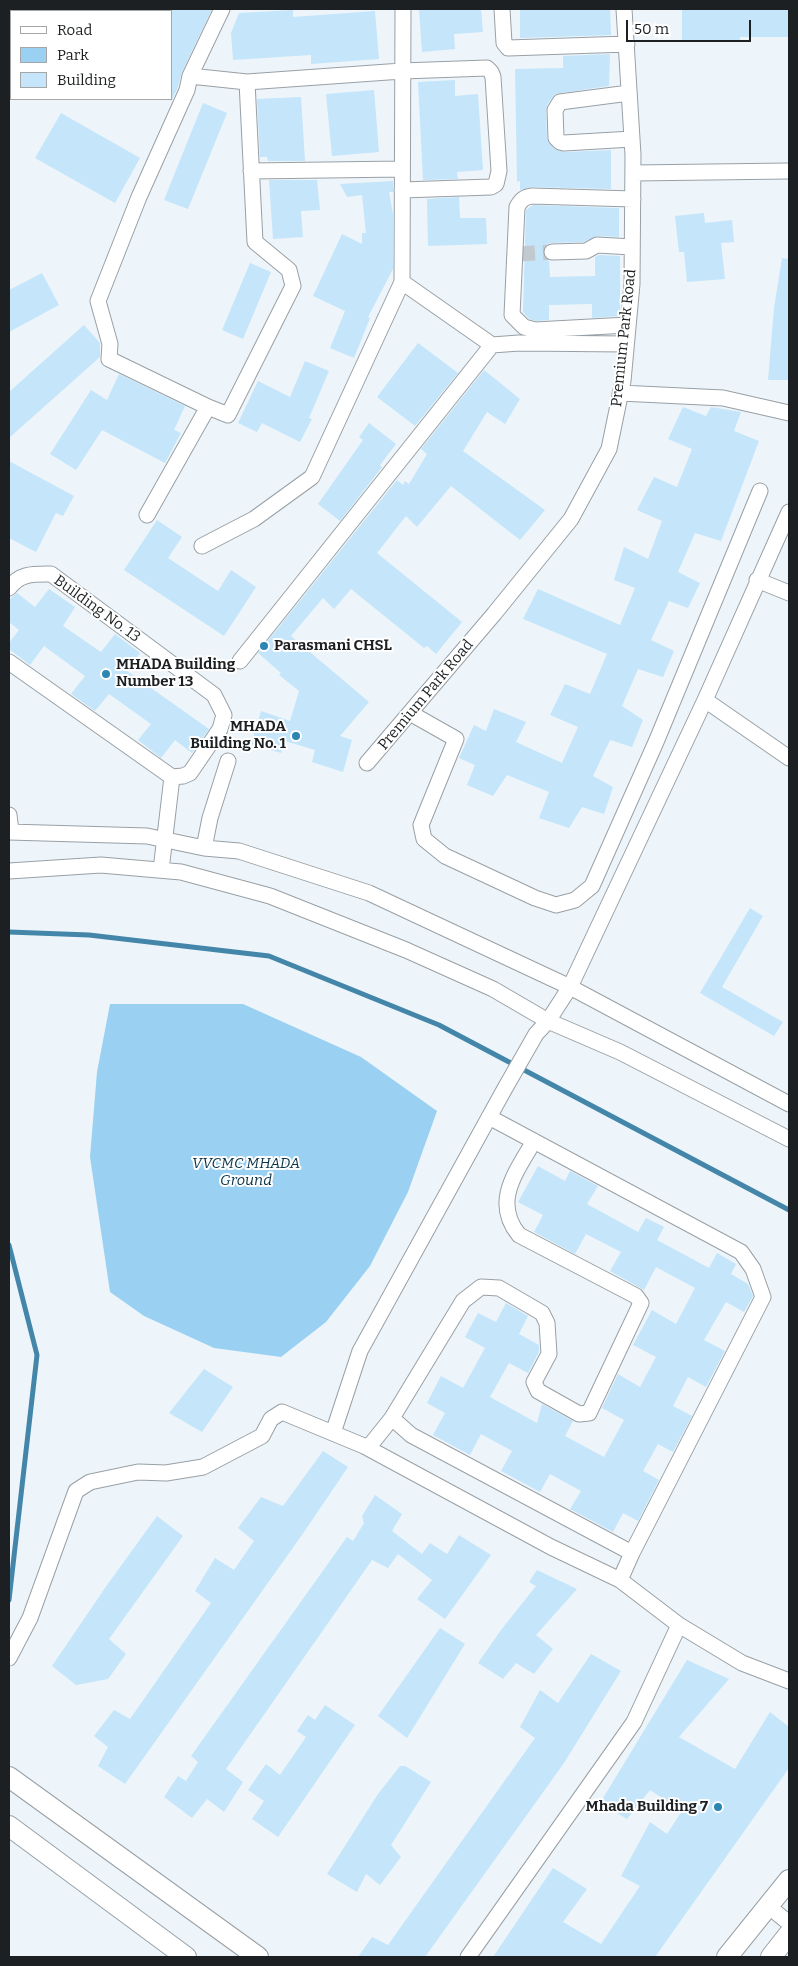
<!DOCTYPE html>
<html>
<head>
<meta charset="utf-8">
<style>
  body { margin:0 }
  #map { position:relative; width:798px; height:1966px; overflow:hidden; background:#edf5fa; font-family:Bitter,serif }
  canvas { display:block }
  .frame { position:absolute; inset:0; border:10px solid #1d2022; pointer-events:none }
  .legend { position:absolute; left:10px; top:10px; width:162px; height:90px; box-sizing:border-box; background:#fff; border:1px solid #a5a6a7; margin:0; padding:6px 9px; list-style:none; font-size:15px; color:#1d2022 }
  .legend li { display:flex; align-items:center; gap:10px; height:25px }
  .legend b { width:25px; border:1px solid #a5a6a7 }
  .scale { position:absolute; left:626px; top:20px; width:125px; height:22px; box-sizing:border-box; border:2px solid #1d2022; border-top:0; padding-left:6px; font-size:15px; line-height:18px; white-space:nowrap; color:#1d2022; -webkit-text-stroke:4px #fff; paint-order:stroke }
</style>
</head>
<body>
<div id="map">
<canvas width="798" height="1966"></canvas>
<div class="frame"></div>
<ul class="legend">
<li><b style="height:6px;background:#fff"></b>Road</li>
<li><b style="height:14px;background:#9ad1f2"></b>Park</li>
<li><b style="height:14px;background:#c4e5fa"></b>Building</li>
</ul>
<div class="scale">50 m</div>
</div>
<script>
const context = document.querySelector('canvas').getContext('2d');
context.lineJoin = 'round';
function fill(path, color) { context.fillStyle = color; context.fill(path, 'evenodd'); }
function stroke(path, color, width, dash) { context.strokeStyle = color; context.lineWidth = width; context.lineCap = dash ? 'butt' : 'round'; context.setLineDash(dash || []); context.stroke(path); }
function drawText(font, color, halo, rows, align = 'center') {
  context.font = font + ' Bitter,serif'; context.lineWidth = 4; context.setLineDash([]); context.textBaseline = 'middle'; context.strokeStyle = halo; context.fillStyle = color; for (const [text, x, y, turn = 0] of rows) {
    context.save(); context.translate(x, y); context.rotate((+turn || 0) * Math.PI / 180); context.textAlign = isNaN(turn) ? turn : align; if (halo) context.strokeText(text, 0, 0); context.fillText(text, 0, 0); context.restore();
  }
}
const green = new Path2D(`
  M 110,1004 L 243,1004 L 361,1057 L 437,1111 L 408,1192 L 370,1266 L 326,1322 L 281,1357 L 214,1348 L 144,1316 L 110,1292 L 90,1157 L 97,1072 Z`);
const stream = new Path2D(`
  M 9,932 L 89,935 L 269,956 L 439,1025 L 789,1210
  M 9,1245 L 37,1355 L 9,1600`);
const building = new Path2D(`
  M 171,9 L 212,9 L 182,72 L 178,87 L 171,102 Z
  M 419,9 L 481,9 L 483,32 L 454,34 L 455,49 L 422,52 Z
  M 520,9 L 610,9 L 611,35 L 520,38 Z
  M 682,9 L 789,9 L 789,37 L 740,37 L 740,40 L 682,41 Z
  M 293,10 L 293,17 L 375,11 L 379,59 L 311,64 L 311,55 L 233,60 L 231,33 L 239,13 Z
  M 610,54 L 609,86 L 555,94 L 547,105 L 546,110 L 547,138 L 554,149 L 565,152 L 611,150 L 611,189 L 532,187 L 520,190 L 520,181 L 517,182 L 515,69 L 563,68 L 563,56 Z
  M 455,80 L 455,96 L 478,94 L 483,170 L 457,172 L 458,179 L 423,180 L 418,82 Z
  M 374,90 L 379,152 L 332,156 L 326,94 Z
  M 301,97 L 305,161 L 268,161 L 267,157 L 260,157 L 257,99 Z
  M 203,103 L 227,113 L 188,209 L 164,200 Z
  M 61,113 L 140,158 L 115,203 L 35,158 Z
  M 269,180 L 317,180 L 320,210 L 301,211 L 303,237 L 273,239 Z
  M 393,181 L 393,192 L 389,192 L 393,214 L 393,269 L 368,317 L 370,318 L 354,358 L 330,348 L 345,311 L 313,296 L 342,234 L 362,244 L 362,233 L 366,233 L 362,195 L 347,197 L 340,184 Z
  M 459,197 L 460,218 L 486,218 L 487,244 L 428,246 L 427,199 Z
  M 533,205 L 619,208 L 619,237 L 598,236 L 583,242 L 551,243 L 547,244 L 543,252 L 544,257 L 549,261 L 550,277 L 595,276 L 595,257 L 599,255 L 620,256 L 620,316 L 592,318 L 592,304 L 549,305 L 549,320 L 536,321 L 529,319 L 523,312 L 526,210 Z
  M 704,213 L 705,223 L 732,220 L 734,242 L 721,243 L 725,279 L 687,282 L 684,252 L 679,252 L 675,216 Z
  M 782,258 L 789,259 L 789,380 L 768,380 L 774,308 Z
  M 250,263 L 271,272 L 243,339 L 222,330 Z
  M 42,273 L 59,305 L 9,332 L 9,290 Z
  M 84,325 L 100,343 L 100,357 L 9,438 L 9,392 Z
  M 418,343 L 458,373 L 415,426 L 377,397 Z
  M 305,361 L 329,371 L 309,418 L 312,419 L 300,442 L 262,423 L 257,432 L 238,423 L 258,381 L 290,397 Z
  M 484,370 L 520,399 L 505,424 L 487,412 L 463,451 L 545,510 L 520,540 L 451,486 L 417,527 L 406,516 L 377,553 L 462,622 L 436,654 L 427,646 L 424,648 L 351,589 L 334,609 L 323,598 L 291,636 L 369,702 L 340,736 L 352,740 L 343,772 L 312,762 L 315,750 L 285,741 L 281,753 L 251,744 L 261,711 L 290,721 L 299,691 L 279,675 L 281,673 L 258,653 L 397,480 L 403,485 L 405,481 L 409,484 L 427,454 L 421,449 Z
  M 119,374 L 185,406 L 174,430 L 181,433 L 165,463 L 102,430 L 76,470 L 50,454 L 91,390 L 107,400 Z
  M 683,407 L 706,416 L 711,407 L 741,412 L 734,431 L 759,441 L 721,541 L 695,533 L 678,572 L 700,583 L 688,608 L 669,601 L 651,640 L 674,651 L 663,677 L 638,669 L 622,706 L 643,720 L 632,747 L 610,740 L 593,776 L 613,787 L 604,814 L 582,807 L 569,828 L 539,818 L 549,792 L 507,775 L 493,796 L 467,785 L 475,765 L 459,758 L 474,725 L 486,731 L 494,709 L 526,722 L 516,742 L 562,763 L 578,727 L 550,715 L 565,684 L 590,694 L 607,654 L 523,619 L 538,589 L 620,625 L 635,588 L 614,580 L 624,547 L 648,559 L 662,521 L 637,510 L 654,477 L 677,487 L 692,449 L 668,439 Z
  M 369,423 L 396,444 L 380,465 L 382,467 L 340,521 L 318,504 L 363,440 L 359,437 Z
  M 9,461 L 74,496 L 63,516 L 56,513 L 36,552 L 9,538 Z
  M 157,520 L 182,537 L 168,558 L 218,591 L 231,570 L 256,587 L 224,636 L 124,570 Z
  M 49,589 L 75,607 L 63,626 L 101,652 L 115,634 L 140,653 L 127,671 L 209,729 L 192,753 L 175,740 L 161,758 L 138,740 L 151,724 L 109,694 L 95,711 L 71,694 L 85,676 L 44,646 L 30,665 L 9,649 L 9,643 L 19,630 L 9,622 L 9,601 L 12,597 L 17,593 L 35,607 Z
  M 750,908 L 763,916 L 722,987 L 783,1022 L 774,1036 L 700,993 Z
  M 538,1166 L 565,1181 L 570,1171 L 598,1186 L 587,1204 L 638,1232 L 646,1218 L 664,1227 L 657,1240 L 709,1268 L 717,1253 L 736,1264 L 731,1274 L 748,1284 L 753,1296 L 744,1312 L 726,1302 L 704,1340 L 725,1351 L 706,1387 L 688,1377 L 673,1406 L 692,1416 L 673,1452 L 658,1444 L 643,1471 L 659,1480 L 638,1521 L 623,1513 L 613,1532 L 570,1509 L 581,1491 L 550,1474 L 540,1492 L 501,1471 L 512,1451 L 481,1434 L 470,1455 L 433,1435 L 445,1413 L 427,1403 L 441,1376 L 463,1388 L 485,1348 L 465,1337 L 478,1313 L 496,1322 L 506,1303 L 528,1316 L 519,1334 L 539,1345 L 539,1352 L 528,1373 L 509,1363 L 490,1397 L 537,1423 L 542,1404 L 573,1421 L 565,1436 L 604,1457 L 624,1420 L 602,1408 L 618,1374 L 640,1387 L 656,1357 L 633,1345 L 652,1310 L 676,1324 L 695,1288 L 656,1267 L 644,1290 L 610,1271 L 621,1252 L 586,1234 L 575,1254 L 534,1232 L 543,1215 L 518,1202 Z
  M 204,1369 L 233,1387 L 202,1432 L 169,1413 Z
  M 323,1451 L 348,1467 L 304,1532 L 125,1784 L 98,1766 L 108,1747 L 94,1736 L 114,1710 L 130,1719 L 211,1603 L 195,1591 L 215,1558 L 234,1570 L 254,1541 L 238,1528 L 261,1497 L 283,1506 Z
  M 375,1495 L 402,1514 L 392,1531 L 422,1554 L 430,1543 L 447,1554 L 459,1535 L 491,1555 L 445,1619 L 417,1599 L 432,1580 L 398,1554 L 388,1568 L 372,1560 L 226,1769 L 243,1782 L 224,1812 L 207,1799 L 192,1818 L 164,1797 L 178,1776 L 186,1781 L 198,1762 L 191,1756 L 347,1537 L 353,1541 L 364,1523 L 362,1516 Z
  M 157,1516 L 183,1536 L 109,1639 L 126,1654 L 108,1679 L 76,1685 L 52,1666 L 105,1588 Z
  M 537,1570 L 577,1589 L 536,1635 L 553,1649 L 534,1674 L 516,1663 L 503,1679 L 478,1663 L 501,1630 L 536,1586 L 529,1582 Z
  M 440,1628 L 465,1644 L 407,1738 L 378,1716 Z
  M 591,1654 L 621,1671 L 564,1763 L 425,1957 L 358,1957 L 372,1937 L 388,1945 L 535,1738 L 520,1727 L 540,1690 L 558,1703 Z
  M 687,1660 L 729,1679 L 679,1737 L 735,1769 L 770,1712 L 789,1727 L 789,1768 L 655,1957 L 493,1957 L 553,1868 L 587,1889 L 563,1922 L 601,1944 L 640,1886 L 621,1876 L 650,1822 L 667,1834 L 682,1811 L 650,1790 L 627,1819 L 600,1803 Z
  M 325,1705 L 355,1725 L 278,1837 L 252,1819 L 264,1801 L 248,1790 L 266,1764 L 280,1775 L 306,1737 L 297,1731 L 308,1715 L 315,1720 Z
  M 400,1766 L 405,1766 L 431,1782 L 391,1845 L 401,1857 L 380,1885 L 366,1874 L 357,1892 L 327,1874 L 378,1794 Z`);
const minorTunnel = new Path2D(`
  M 520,254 L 552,252`);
const minor = new Path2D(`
  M 222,9 L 190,76 L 187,90 L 139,197 L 98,301 L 110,344 L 109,359 L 208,407 L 228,415 L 293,286 L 289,270 L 255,242 L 247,82
  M 502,9 L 504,43 L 508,48 L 627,44
  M 190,76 L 247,82 L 402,71 L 487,68 L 491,72 L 493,77 L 499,171 L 496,184 L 491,187 L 402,190
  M 629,93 L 560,102 L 555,110 L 556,138 L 560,142 L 564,143 L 632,139
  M 251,171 L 402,169
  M 633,173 L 789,171
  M 552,252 L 586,251 L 597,245 L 632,247
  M 402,282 L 492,345
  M 628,325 L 535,330 L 524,327 L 512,315 L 517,207 C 521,200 524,197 532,196 L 633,199
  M 620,393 L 723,398 L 789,413
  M 147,515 L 208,407
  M 202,546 L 254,519 L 312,477 L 402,282 L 403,9
  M 757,580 L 789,593
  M 9,588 C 20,573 33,574 51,574 L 214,695 L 224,715 L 220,729 L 190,773 L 183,776 L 172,777 L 9,662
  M 240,661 L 492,345 L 519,343 L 626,344
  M 705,700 L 789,758
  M 410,713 L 456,739 L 421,825 L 424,839 L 445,856 L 535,898 L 556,905 L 575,900 L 592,886 L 656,742 L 760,491
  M 367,763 L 494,614 L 571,519 L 609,449 L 623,381 L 632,284 L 633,155 L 624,9
  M 9,815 L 11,831
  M 9,832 L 147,836 L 204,848 L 239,851 L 369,893 L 570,987 L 789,1104
  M 204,848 L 210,818 L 228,761
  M 161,870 L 172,777
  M 9,871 L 101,865 L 181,872 L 270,896 L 406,950 L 493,989 L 548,1021 L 620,1052 L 789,1139
  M 489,1117 L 741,1252 L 753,1269 L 763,1297 L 632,1553 L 411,1435 L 392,1418 L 463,1301 L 481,1287 L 499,1288 L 542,1313 L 547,1323 L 549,1354 L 534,1382 L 538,1391 L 579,1414 L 589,1413 L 641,1303 L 636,1296 L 519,1235 C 492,1202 516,1172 534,1141
  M 333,1433 L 360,1351 L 504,1090 L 536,1034 L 548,1021 L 570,987 L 705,700 L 789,512
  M 368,1448 L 392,1418
  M 620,1580 L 632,1553
  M 9,1658 L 30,1618 L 76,1491 L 90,1482 L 138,1472 L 166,1473 L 203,1467 L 262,1436 L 271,1419 L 282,1412 L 364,1446 L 551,1547 L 620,1580 L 679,1625 L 742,1663 L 789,1681
  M 768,1906 L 789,1923
  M 468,1957 L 634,1722 L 679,1625`);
const tertiary = new Path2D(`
  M 9,1777 L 258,1957
  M 9,1826 L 186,1957
  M 727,1957 L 789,1880
  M 771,1957 L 789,1934`);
const markers = [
  [264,646,5,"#2b86b3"],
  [106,674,5,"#2b86b3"],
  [296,736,5,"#2b86b3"],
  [718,1807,5,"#2b86b3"]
];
const streetNames = [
  ["Premium Park Road",624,338,-84],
  ["Building No. 13",97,609,36],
  ["Premium Park Road",426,695,-50]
];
const poiNames = [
  ["Parasmani CHSL",274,646],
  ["MHADA Building",116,665],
  ["Number 13",116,682],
  ["MHADA",286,727,"right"],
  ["Building No. 1",286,744,"right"],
  ["Mhada Building 7",708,1807,"right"]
];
const parkNames = [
  ["VVCMC MHADA",246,1164],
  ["Ground",246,1181]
];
fill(green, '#9ad1f2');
stroke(stream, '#4486a9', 5);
fill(building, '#c4e5fa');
stroke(minorTunnel, '#c3cacf', 15, [15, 8]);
stroke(minor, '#99a0a5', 17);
stroke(tertiary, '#99a0a5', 22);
stroke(minor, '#fff', 15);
stroke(tertiary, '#fff', 20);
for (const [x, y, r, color] of markers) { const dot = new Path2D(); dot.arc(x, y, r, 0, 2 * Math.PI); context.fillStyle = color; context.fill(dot); stroke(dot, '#fff', 2); }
drawText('15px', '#1d2022', '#fff', streetNames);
drawText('bold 15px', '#1d2022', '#fff', poiNames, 'left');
drawText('italic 15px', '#093347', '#fff', parkNames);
</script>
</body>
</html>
